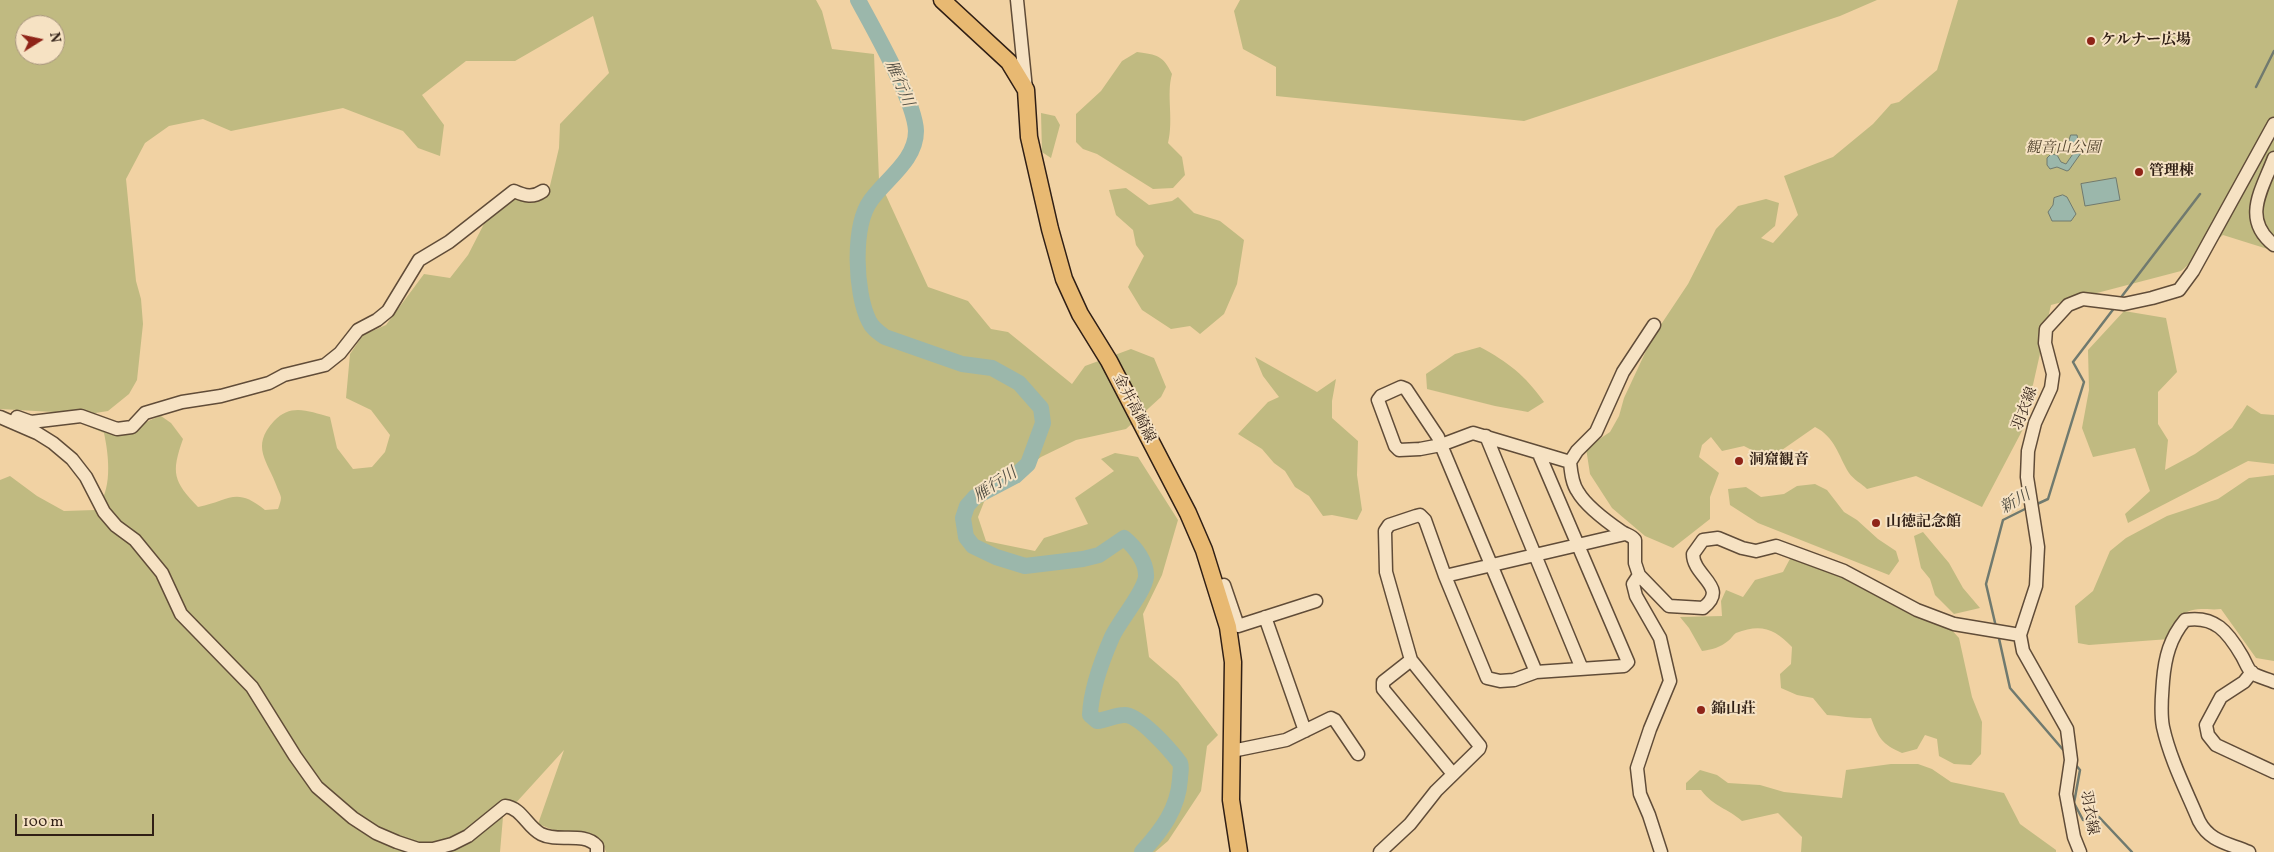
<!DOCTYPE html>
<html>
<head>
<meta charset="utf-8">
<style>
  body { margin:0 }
  #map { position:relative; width:2274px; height:852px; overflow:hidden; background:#f1d2a3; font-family:Vollkorn,serif }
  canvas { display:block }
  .north { position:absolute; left:15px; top:15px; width:50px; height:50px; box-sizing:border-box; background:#f6e2c3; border:1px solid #a7947d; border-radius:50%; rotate:80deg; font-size:14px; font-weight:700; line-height:20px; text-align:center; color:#301f15 }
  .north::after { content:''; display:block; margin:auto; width:18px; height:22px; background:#8f2418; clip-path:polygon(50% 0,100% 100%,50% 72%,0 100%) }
  .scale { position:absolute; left:15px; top:814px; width:139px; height:22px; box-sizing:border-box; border:2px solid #301f15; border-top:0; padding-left:6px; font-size:15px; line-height:18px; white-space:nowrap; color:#301f15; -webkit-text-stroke:4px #f6e2c3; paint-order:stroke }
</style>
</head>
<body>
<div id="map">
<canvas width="2274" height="852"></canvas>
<div class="north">N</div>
<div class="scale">100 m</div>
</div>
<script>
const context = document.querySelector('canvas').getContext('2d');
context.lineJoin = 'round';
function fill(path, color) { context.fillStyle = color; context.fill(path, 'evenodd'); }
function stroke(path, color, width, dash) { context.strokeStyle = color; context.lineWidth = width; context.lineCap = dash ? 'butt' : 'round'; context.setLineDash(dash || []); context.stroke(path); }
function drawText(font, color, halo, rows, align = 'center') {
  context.font = font + ' Vollkorn,"Noto Serif JP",serif'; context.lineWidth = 4; context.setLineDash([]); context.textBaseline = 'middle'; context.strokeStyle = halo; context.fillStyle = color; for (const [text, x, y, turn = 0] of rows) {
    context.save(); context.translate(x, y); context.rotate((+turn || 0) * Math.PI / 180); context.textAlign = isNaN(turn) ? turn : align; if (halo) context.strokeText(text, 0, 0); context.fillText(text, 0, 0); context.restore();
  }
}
const green = new Path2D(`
  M 0,0 L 816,0 L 822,11 L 832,49 L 874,54 L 879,180 L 928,287 L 968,301 L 991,329 L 1008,332 L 1072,384 L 1085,366 L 1131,349 L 1154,358 L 1166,387 L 1161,397 L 1126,429 L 1076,440 L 1041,457 L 986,497 L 978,517 L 986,541 L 1035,551 L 1044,538 L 1088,524 L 1075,498 L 1114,471 L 1101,459 L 1115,453 L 1138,457 L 1178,520 L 1162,575 L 1143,614 L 1149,657 L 1178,682 L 1218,735 L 1207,746 L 1201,791 L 1168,841 L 1155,852 L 606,852 C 598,827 587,835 565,833 C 556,832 547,827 538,824 L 564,750 L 503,817 L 500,852 L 0,852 L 0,480 L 10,476 L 37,496 L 64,511 L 95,510 C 113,492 109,456 104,433 L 85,425 C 102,428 120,435 136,428 C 145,423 151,419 161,416 L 171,423 L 183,439 C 171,473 173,481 198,507 C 230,501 235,486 265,510 L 278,509 C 279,506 281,501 281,498 C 281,495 278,490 277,487 C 268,461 250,447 274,421 C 291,403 308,411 330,417 L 337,448 L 353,469 L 372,467 L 385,452 L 390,435 L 371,410 L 346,398 L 350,354 L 363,335 L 386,325 L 424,274 L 450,278 L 468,255 L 486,220 L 515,198 L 538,201 L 548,194 L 559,148 L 560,124 L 609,73 L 593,16 L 515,61 L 466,61 L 422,95 L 444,125 L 440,156 L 418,148 L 403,131 L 343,108 L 231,131 L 203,119 L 169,126 L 145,143 L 126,179 L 136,281 L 141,299 L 143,324 L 137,380 L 129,394 L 108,411 L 89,414 L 0,409 ZM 25,25 L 55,25 L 55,55 L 25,55 Z
  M 1240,0 L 1877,0 L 1840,16 L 1524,121 L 1276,96 L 1276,67 L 1243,49 L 1234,11 Z
  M 1958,0 L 2274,0 L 2274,251 L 2223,235 L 2181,271 L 2051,305 L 2023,429 L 1982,507 L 1916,476 L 1867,489 C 1862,484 1853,479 1849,473 C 1838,455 1835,437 1815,427 L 1769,459 L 1744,446 L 1722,451 L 1711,437 L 1702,445 L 1699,457 L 1719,473 L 1710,497 L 1710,519 L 1673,548 L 1645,536 L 1612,508 L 1590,474 L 1586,448 L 1610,432 L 1619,416 L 1624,398 L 1652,338 L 1688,284 L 1716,229 L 1738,206 L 1766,199 L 1779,203 L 1775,226 L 1761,238 L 1773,243 L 1798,215 L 1784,176 L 1833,157 L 1873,124 L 1891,104 L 1899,102 L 1937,70 Z
  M 1137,52 C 1157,55 1163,55 1172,74 C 1166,95 1174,119 1168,143 L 1182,157 L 1185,175 L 1173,188 L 1153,189 L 1097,154 L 1083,149 L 1076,142 L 1076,114 L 1101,91 L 1122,61 Z
  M 1041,113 L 1055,116 L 1060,125 L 1051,158 L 1042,152 Z
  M 1126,188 L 1149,205 L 1172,201 L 1178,197 L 1194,213 L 1220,221 L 1244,240 L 1237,284 L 1224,314 L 1200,334 L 1190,326 L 1171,329 L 1142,310 L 1128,287 L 1144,256 L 1136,245 L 1133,230 L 1116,215 L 1109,190 Z
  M 2124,311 L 2166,318 L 2177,372 L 2158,392 L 2158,424 L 2168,440 L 2165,470 L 2195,454 L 2232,428 L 2247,405 L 2261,414 L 2274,415 L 2274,464 L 2248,461 L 2128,523 L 2125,514 L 2150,491 L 2135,448 L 2093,457 L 2082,428 L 2089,390 L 2088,350 Z
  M 1480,347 C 1508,362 1525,375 1544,402 L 1528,412 L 1495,406 L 1427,389 L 1426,374 L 1455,354 Z
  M 1255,357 L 1317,392 L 1336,379 L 1332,401 L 1332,418 L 1358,441 L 1357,475 L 1362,510 L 1357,520 L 1332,515 L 1323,516 L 1309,496 L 1295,487 L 1285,471 L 1274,463 L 1262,449 L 1238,434 L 1268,402 L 1279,397 L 1263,376 Z
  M 2274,475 L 2274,661 L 2256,658 L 2221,609 C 2214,610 2207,609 2201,609 C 2181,610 2173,621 2169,639 L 2089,645 L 2078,643 L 2075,606 L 2093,591 L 2110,551 L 2126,538 L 2167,516 L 2218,499 L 2249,478 Z
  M 1815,484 L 1827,490 L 1844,512 L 1857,520 L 1878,539 L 1896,551 L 1899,561 L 1889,575 L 1758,523 L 1730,505 L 1728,489 L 1746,487 L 1761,497 L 1784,494 L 1797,486 Z
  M 1923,532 L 1949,563 L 1963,588 L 1980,608 L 1954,614 L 1935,595 L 1930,579 L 1921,568 L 1914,536 Z
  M 1792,555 L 1813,567 L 1844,577 L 1912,614 L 1949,627 L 1959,638 L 1972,697 L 1982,722 L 1981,754 L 1971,765 L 1954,764 L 1939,756 L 1937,739 L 1925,735 L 1917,749 L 1902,753 C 1882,744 1879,739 1871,718 C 1856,719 1842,716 1827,715 L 1813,698 L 1797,695 L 1781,688 L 1780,674 L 1791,664 L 1792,647 C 1775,629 1761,623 1736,633 C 1733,635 1731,639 1728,641 C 1721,647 1711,650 1702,651 L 1689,628 L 1680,617 L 1722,616 L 1721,601 L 1726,590 L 1743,597 L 1755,580 L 1783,572 Z
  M 1891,764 L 1918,764 L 1932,769 L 1951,782 L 2004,793 L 2020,824 L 2056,850 L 2056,852 L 1801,852 L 1802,837 L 1778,813 L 1742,821 C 1726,807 1715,808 1701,790 L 1686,790 L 1686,783 L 1700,770 L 1717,775 L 1728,783 L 1760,785 L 1784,792 L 1842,798 L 1846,770 Z`);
const water = new Path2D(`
  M 2071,135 L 2077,135 L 2078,140 L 2085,143 L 2087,150 L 2081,153 L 2069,170 L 2067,171 L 2057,167 L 2050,169 L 2047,165 L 2047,158 L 2051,154 L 2057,155 L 2061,162 L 2066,164 L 2077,148 L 2072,145 L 2069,141 Z
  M 2116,178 L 2120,200 L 2085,206 L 2081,184 Z
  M 2063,195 L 2067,197 L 2076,214 L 2071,221 L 2052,221 L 2048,212 L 2053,205 L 2054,198 Z`);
const stream = new Path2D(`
  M 2256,87 L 2274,51
  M 2119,300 L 2200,194
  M 2035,505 L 2048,499 L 2084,382 L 2073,362 L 2115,307
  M 1996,627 L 1986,584 L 2003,520 L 2027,508
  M 1998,634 L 2010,688 L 2065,752
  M 2075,764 L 2080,770 L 2074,803 L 2083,820 L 2099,817 L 2132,852`);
const river = new Path2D(`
  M 858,0 C 873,28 915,101 916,131 C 916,160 887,178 871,200 C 852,226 855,293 869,321 C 872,328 878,332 885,337 L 962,364 L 992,368 L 1019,383 L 1041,408 L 1043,423 L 1028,464 L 1015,476 L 975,497 L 967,506 L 963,518 L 966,537 L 973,546 L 996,557 L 1025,566 L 1083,559 L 1099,555 L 1124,538 C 1135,547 1147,562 1146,577 C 1144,593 1119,621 1112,637 C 1102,660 1091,690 1090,715 L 1097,721 C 1106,720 1116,715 1124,715 C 1139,714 1171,751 1180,763 C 1182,768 1180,773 1180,779 C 1178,809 1162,830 1142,852`);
const minor = new Path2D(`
  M 1017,0 L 1026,89
  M 2274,158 C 2262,190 2241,219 2274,245
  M 1654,325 L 1623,372 L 1596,432 L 1577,451 L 1570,462 C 1571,472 1572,484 1578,492 C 1586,506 1609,523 1622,532 C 1627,535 1631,535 1635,540 L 1635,563 L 1639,575 L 1669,606 L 1703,608 C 1730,587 1693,577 1693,554 L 1703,540 L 1718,538 L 1742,548 L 1756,551 L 1776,546 L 1844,571 L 1917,610 L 1954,624 L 2020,635
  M 0,417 L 37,433 L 53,443 L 72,459 L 86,477 L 104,512 L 116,526 L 135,540 L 162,573 L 181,614 L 252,687 L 295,756 L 317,787 L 353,818 L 376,833 L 397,842 L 418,849 L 433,849 L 452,844 L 468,836 L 505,806 C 522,808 527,827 541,834 C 558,843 583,831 597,846 L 597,852
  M 17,417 L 31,422 L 81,416 L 117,429 L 132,427 L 145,413 L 182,402 L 221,396 L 269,383 L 284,375 L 325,365 L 340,353 L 358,330 L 377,320 L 388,311 L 419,260 L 449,242 L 514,191 C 525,196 533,198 543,191
  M 1486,436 L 1582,669
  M 1639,575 L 1633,584 L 1636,596 L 1660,638 L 1670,681 L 1650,729 L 1637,768 L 1640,794 L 1649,815 L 1661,852
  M 1445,576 L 1625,534
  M 1216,587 L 1224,585 L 1238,626 L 1316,601
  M 1265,617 L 1305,731
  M 1411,660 L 1383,682 L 1383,689 L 1453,774
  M 1536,672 L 1441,445 L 1438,437 L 1406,389 L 1401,387 L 1381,396 L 1378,400 L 1395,446 L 1399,450 L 1420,449 L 1441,445 L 1473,433 L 1570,462
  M 2252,672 L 2244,682 L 2221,697 L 2206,725 L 2208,735 L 2216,745 L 2274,772
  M 1232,751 L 1286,740 L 1331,718 L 1335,720 L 1358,754
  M 1380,852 L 1410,824 L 1436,791 L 1479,749 L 1480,746 L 1411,660 L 1386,572 L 1385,531 L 1389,525 L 1416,516 L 1420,515 L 1425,520 L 1445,576 L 1487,678 L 1500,681 L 1514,680 L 1536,672 L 1624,666 L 1628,662 L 1539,454
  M 2080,852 L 2074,837 L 2066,794 L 2071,760 L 2067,729 L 2023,651 L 2020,635 L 2036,586 L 2038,547 L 2027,477 L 2028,451 L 2035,423 L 2051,388 L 2053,374 L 2045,343 L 2046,329 L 2068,305 L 2083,299 L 2124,304 L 2152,298 L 2179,290 L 2193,271 L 2274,124
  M 2249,852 C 2228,843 2210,842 2199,821 C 2186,790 2170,759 2163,727 C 2160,712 2162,696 2163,681 C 2165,657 2170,638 2185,620 C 2215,615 2228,632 2242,656 C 2245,661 2248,670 2252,673 C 2258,677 2268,679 2274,682`);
const major = new Path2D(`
  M 942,0 L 1009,62 L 1026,90 L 1029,137 L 1050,229 L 1064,279 L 1080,314 L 1109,361 L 1188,513 L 1204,550 L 1228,627 L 1233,662 L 1231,800 L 1239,852`);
const markers = [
  [2091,41,5,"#8f2418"],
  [2139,172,5,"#8f2418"],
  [1739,461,5,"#8f2418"],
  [1876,523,5,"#8f2418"],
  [1701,710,5,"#8f2418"]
];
const poiNames = [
  ["ケルナー広場",2101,41],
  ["管理棟",2149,172],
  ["洞窟観音",1749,461],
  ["山徳記念館",1886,523],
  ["錦山荘",1711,710]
];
const parkNames = [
  ["観音山公園",2063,149]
];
const streetNames = [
  ["金井高崎線",1133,409,63],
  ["羽衣線",2026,409,-69],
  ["羽衣線",2088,813,80]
];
const waterNames = [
  ["雁行川",898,84,67],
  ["雁行川",996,486,-33],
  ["新川",2016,503,-30]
];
fill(green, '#c0ba81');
fill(water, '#9bb7ab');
stroke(water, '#707a6f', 1);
stroke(stream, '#707a6f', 2.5);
stroke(river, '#9bb7ab', 16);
stroke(minor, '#604c38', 15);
stroke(major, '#301f15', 19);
stroke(minor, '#f6e2c3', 12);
stroke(major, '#e8b972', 16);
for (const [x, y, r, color] of markers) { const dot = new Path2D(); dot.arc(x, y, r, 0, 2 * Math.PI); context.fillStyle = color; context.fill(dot); stroke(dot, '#f6e2c3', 2); }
drawText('bold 15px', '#301f15', '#f6e2c3', poiNames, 'left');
drawText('italic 15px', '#544630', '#f6e2c3', parkNames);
drawText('15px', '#301f15', '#f6e2c3', streetNames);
drawText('italic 16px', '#504d42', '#f6e2c3', waterNames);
</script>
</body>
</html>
